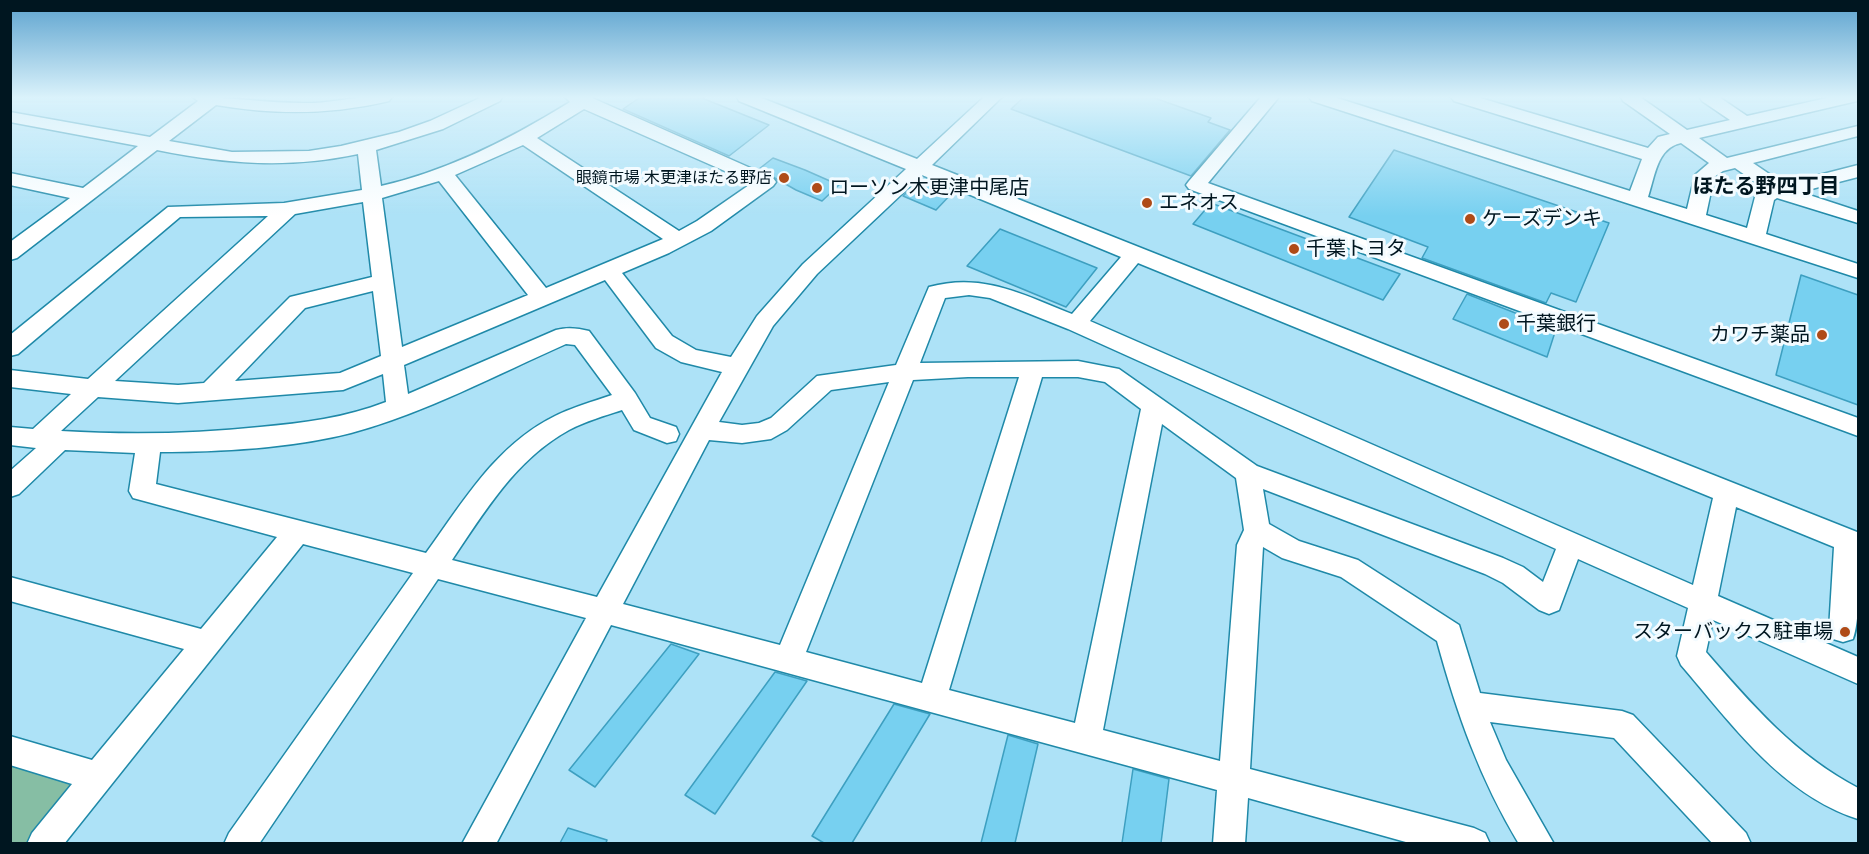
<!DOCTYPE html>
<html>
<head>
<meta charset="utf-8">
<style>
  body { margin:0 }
  #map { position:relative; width:1869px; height:854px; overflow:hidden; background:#ade2f7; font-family:"PT Sans",sans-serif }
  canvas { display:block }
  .frame { position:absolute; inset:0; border:12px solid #001620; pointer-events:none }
</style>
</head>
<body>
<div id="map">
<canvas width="1869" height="854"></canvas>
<div class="frame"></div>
</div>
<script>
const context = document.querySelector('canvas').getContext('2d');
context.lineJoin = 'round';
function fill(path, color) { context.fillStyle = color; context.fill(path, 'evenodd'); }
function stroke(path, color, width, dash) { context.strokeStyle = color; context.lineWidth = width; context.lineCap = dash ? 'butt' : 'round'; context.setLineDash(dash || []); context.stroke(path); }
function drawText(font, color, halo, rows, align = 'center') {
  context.font = font + ' "PT Sans","Noto Sans JP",sans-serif'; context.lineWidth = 6; context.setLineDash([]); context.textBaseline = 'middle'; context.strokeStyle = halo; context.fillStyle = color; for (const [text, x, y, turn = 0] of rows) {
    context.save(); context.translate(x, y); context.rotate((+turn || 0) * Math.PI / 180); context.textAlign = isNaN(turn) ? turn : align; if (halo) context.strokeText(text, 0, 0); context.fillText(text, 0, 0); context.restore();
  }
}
const green = new Path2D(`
  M 10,750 L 97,777 L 43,843 L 11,843 Z`);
const building = new Path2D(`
  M 642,96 L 697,96 L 769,125 L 729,156 L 623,109 Z
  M 1025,96 L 1149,96 L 1211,118 L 1208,122 L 1230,130 L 1191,176 L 1011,109 Z
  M 1394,150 L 1609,223 L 1576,302 L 1551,293 L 1546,303 L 1422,258 L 1428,247 L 1349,217 Z
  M 773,158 L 805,170 L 839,185 L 822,201 L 796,190 L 759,169 Z
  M 931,181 L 954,191 L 936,210 L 903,196 L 915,184 Z
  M 1211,203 L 1400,274 L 1383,300 L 1193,224 Z
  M 1000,229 L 1097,268 L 1066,307 L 967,266 Z
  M 1801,275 L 1858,295 L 1858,405 L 1776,375 Z
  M 1467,294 L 1556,329 L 1547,357 L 1453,319 Z
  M 671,644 L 699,654 L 595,787 L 569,770 Z
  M 775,672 L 807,681 L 715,814 L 685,795 Z
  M 894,704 L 930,714 L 852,843 L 824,843 L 812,836 Z
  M 1008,735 L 1038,744 L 1015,843 L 981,843 Z
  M 1133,769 L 1169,779 L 1161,843 L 1122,843 Z
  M 568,828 L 607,840 L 606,843 L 560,843 Z`);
const minor = new Path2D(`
  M 193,97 C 233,97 273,104 313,103 C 340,102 366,94 392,97 L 389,101 C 330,115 275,115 216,105 L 169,141 L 232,152 L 309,151 L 341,146 L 399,132 L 430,121 L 482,97 L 502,97 L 500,101 L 443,129 L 376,150 L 381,186 C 448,171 512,138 570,102 L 565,97 L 590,97 L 773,178 L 776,182 L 773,186 L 711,231 L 669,253 L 622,273 L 672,336 L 696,350 L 731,357 L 757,316 L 803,264 L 906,169 L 739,101 L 737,97 L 759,97 L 917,159 L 984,97 L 1002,97 L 932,165 L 1857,532 C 1862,549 1860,623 1853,639 L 1843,642 L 1833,639 L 1829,630 L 1834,547 L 1736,507 L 1718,596 L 1858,657 L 1858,684 L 1713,620 L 1706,652 C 1752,705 1795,755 1858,788 L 1858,819 C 1782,795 1731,723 1681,665 L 1677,656 L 1688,608 L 1578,559 L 1559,610 L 1549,614 L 1539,610 L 1503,583 L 1485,574 L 1263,489 L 1269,524 L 1299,541 L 1358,560 L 1459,625 L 1480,693 L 1622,711 L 1633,715 L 1746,833 L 1751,844 L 1713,844 L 1614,738 L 1490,722 L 1506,760 L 1554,844 L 1519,844 C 1480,779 1457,714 1437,641 L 1341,577 L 1282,558 L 1263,547 L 1250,769 L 1474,828 L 1485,833 L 1490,844 L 1413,844 L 1248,798 L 1245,844 L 1213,844 L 1217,790 L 611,625 L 496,844 L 462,844 L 586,618 L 438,579 L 259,844 L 224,844 L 229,833 L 413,573 L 303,544 L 64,844 L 27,844 L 32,833 L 72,784 L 10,765 L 10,736 L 92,760 L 184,649 L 10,601 L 10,577 L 201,629 L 277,537 L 133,498 L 129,491 L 135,453 L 65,450 L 19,494 L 10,497 L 10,471 L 36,448 L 10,445 L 10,427 L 33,429 L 71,394 L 10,387 L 10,370 L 88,379 L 268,216 L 180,217 L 18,354 L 10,356 L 10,335 L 168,207 L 284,203 L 362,190 L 358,154 C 287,169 227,164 157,150 L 17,258 L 10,260 L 10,242 L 70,198 L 10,185 L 10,173 L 83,188 L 138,146 L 10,122 L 10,112 L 150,137 L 198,101 ZM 584,109 L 752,183 L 697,221 L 679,231 L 537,138 ZM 523,145 L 663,239 L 546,288 L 455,175 ZM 922,175 L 1121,257 L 1072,314 C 1024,295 983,272 929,287 L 896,365 L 817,376 L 771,418 L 759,423 L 742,425 L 719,422 L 773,326 L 817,274 ZM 439,181 L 528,295 L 402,347 L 382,198 ZM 363,202 L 372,277 L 290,297 L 204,383 L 178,385 L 115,381 L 295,214 ZM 1138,263 L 1713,498 L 1693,585 L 1090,321 ZM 605,280 L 656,348 L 681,362 L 722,372 L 597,597 L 452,560 C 485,511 516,459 569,430 C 586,421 604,416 622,410 L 634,430 L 667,443 L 676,441 L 679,434 L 676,427 L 650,418 L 635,393 L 589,331 C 578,328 567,327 556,330 L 408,394 L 404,365 ZM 373,291 L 381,356 L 340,373 L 235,381 L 305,308 ZM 969,295 L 990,298 L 1068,329 L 1556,549 L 1543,582 L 1523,567 L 1503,558 L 1257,466 L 1119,369 L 1078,361 L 920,363 L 945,298 ZM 566,344 L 575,345 L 612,395 C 592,402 573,407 555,416 C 496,445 463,502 426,553 L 156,484 L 160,452 C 220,452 293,448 351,433 C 425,413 496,375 566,344 ZM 383,374 L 386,402 C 345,418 303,423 260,427 C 194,434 128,435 61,431 L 98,397 L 178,403 L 343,390 ZM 968,377 L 1019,377 L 922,683 L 806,652 L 913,380 ZM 1042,377 L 1078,377 L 1105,382 L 1141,409 L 1075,723 L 949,690 ZM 889,382 L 780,645 L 623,604 L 709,440 L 742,443 L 771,439 L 787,430 L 831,390 ZM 1162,424 L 1236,478 L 1244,530 L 1237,545 L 1220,761 L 1103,730 Z
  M 1261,97 L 1279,97 L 1208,183 L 1858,418 L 1858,436 L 1189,189 L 1186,185 L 1189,181 Z
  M 1309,97 L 1334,97 L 1630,191 L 1642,159 L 1454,101 L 1451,97 L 1477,97 L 1648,148 L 1658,137 L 1670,134 L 1623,101 L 1621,97 L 1640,97 L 1687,130 L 1730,120 L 1702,101 L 1700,97 L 1719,97 L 1747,116 L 1831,97 L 1858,97 L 1857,101 L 1699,138 L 1727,158 L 1858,126 L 1858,136 L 1753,163 L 1784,184 L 1858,165 L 1858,177 L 1800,192 L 1858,211 L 1858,223 L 1777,198 L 1774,200 L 1766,234 L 1858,264 L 1858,278 L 1312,101 ZM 1681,143 L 1709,163 L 1695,175 L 1687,209 L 1648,197 C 1655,176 1657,148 1681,143 ZM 1735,168 L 1765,189 L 1755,197 L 1747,228 L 1706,215 L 1714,177 L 1723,171 Z`);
const markers = [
  [784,178,6,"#af4b18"],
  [817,188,6,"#af4b18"],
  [1147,203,6,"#af4b18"],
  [1470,219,6,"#af4b18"],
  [1294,249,6,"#af4b18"],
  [1504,324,6,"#af4b18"],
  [1822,335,6,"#af4b18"],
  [1845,632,6,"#af4b18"]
];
const farPoinames = [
  ["眼鏡市場 木更津ほたる野店",772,178]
];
const poiNames = [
  ["ローソン木更津中尾店",829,188],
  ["エネオス",1159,203],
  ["ケーズデンキ",1482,219],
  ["千葉トヨタ",1306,249],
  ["千葉銀行",1516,324],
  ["カワチ薬品",1810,335,"right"],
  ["スターバックス駐車場",1833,632,"right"]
];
const neighbourhoodNames = [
  ["ほたる野四丁目",1766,187]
];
fill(green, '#86bea4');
fill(building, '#77d0f0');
stroke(building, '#3d9fc0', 1.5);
stroke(minor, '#1f89a8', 3);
fill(minor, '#fff');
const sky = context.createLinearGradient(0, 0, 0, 216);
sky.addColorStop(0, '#5ba2ce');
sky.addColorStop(0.45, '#daf2fb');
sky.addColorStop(1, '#daf2fb00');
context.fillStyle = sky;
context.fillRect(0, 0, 1869, 216);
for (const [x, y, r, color] of markers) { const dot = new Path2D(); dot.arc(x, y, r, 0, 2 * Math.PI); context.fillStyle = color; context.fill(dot); stroke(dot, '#f3fbff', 2); }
drawText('16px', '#001620', '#f3fbff', farPoinames, 'right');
drawText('20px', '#001620', '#f3fbff', poiNames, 'left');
drawText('bold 21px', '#001620', '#f3fbff', neighbourhoodNames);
</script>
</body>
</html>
